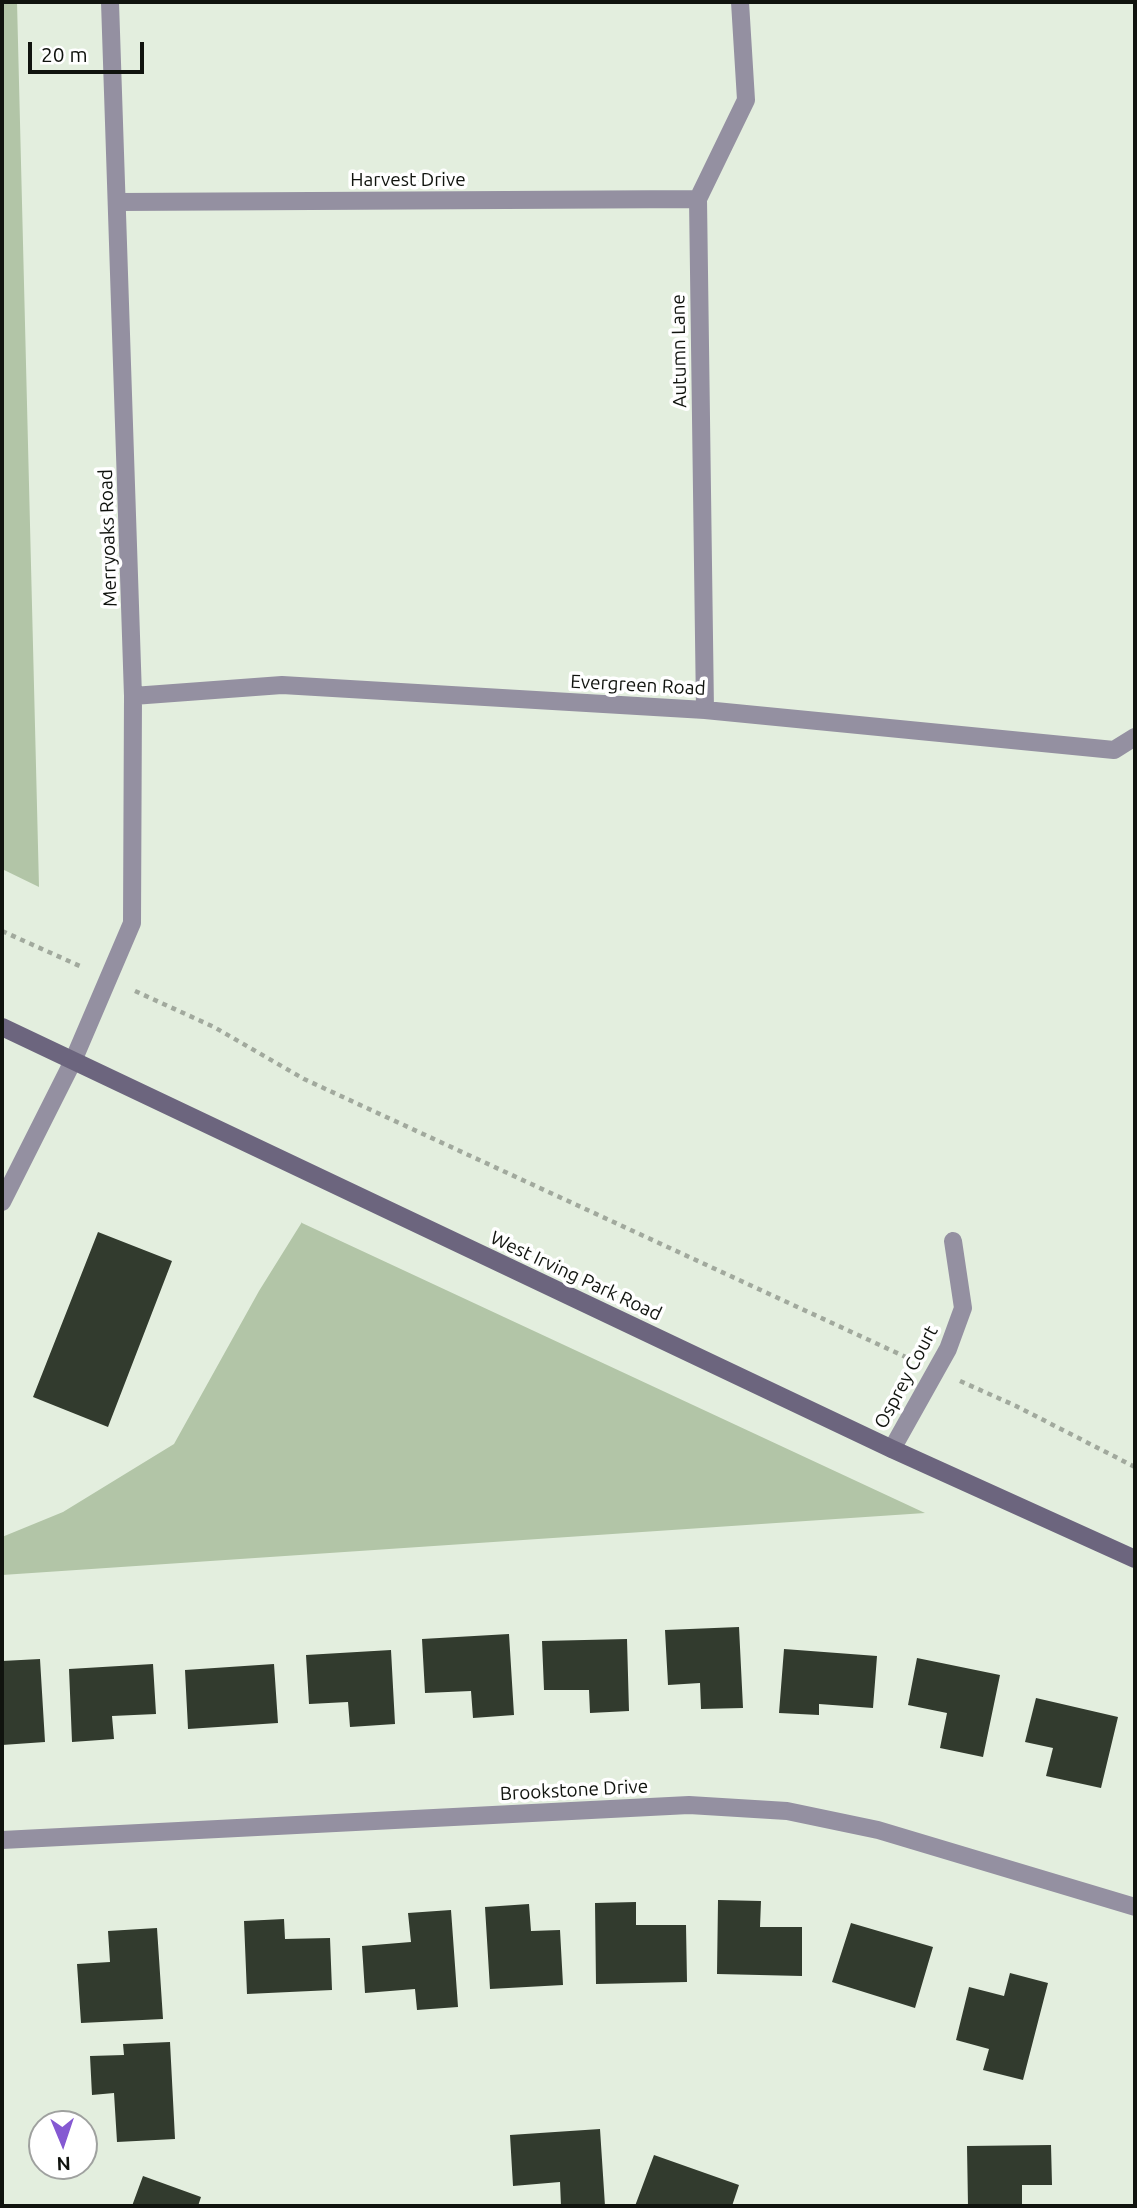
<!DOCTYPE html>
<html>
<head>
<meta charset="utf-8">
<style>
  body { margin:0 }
  #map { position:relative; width:1137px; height:2208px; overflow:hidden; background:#e3eede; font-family:Ubuntu,sans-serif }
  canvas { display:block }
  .frame { position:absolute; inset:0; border:4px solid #10130e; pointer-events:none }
  .north { position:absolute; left:28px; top:2110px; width:70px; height:70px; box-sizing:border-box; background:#fff; border:2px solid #9fa19f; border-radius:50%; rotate:178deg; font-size:19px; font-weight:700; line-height:28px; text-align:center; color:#10130e }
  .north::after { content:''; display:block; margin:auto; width:24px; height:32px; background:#8559d2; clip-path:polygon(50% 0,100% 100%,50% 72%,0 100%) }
  .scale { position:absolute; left:28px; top:42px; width:116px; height:32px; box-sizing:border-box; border:4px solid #10130e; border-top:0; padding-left:9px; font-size:21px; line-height:24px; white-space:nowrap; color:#10130e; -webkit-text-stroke:5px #fff; paint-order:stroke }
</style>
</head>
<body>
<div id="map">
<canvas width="1137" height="2208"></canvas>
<div class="frame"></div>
<div class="north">N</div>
<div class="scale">20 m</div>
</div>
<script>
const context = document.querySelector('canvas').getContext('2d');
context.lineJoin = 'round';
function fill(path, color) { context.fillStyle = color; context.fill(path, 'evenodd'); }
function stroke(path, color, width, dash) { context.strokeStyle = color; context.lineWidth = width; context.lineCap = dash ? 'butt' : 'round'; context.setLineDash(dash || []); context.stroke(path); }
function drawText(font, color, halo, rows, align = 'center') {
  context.font = font + ' Ubuntu,sans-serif'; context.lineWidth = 7; context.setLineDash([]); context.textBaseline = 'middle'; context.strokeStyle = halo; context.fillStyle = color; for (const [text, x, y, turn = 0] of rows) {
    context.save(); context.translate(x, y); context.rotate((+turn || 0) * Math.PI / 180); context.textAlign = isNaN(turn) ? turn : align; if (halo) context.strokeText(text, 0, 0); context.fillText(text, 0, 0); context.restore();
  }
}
const green = new Path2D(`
  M 2,2 L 17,2 L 39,887 L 2,869 Z
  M 302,1222 L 302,1223 L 925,1513 L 2,1575 L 2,1537 L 63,1512 L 174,1444 L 259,1291 Z`);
const building = new Path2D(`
  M 98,1232 L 172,1261 L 108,1427 L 33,1397 Z
  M 739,1627 L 743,1708 L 701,1709 L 700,1683 L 668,1685 L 665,1630 Z
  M 509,1634 L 514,1715 L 473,1718 L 471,1691 L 425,1693 L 422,1639 Z
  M 627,1639 L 629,1711 L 590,1713 L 589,1690 L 544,1690 L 542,1641 Z
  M 784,1649 L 877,1656 L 873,1708 L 819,1704 L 819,1715 L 779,1713 Z
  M 391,1650 L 395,1724 L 350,1727 L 348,1702 L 309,1704 L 306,1655 Z
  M 917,1658 L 1000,1675 L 983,1757 L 940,1748 L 947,1713 L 908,1705 Z
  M 40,1659 L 45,1742 L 2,1745 L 2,1661 Z
  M 153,1664 L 156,1714 L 112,1716 L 114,1739 L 72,1742 L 69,1669 Z
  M 274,1664 L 278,1723 L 188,1729 L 185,1670 Z
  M 1036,1698 L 1118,1717 L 1101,1788 L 1046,1776 L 1053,1748 L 1025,1742 Z
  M 718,1900 L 761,1901 L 760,1927 L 802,1927 L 802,1976 L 717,1974 Z
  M 636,1902 L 636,1925 L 686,1925 L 687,1982 L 596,1984 L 595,1903 Z
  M 529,1904 L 531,1931 L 560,1930 L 563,1985 L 490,1989 L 485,1907 Z
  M 451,1910 L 458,2007 L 417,2010 L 415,1989 L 365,1993 L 362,1946 L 411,1942 L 408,1913 Z
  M 284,1919 L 285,1939 L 330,1938 L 332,1990 L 247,1994 L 244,1921 Z
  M 851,1923 L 933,1947 L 915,2008 L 832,1982 Z
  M 157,1928 L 163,2019 L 81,2023 L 77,1964 L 110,1962 L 108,1931 Z
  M 1010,1973 L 1048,1983 L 1023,2080 L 983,2070 L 989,2049 L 956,2040 L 969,1987 L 1004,1996 Z
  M 170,2042 L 175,2139 L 117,2142 L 114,2093 L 92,2095 L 90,2056 L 124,2055 L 123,2044 Z
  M 600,2129 L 605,2206 L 561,2206 L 560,2182 L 513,2186 L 510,2135 Z
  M 1051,2145 L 1052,2185 L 1022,2185 L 1022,2206 L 968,2206 L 967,2146 Z
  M 654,2155 L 739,2185 L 732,2206 L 635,2206 Z
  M 143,2176 L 201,2197 L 198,2206 L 132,2206 Z`);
const path = new Path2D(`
  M 2,931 L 82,967
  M 135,991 L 214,1027 L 304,1079 L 910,1359
  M 960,1381 L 1016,1406 L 1135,1467`);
const minor = new Path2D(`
  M 119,202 L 698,199
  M 133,696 L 282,685 L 705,710 L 1114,750 L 1135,737
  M 705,710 L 698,199 L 746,100 L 740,2
  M 2,1202 L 73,1061 L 132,923 L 133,696 L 110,2
  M 892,1449 L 948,1349 L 963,1308 L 953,1241
  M 2,1840 L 689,1805 L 787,1811 L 878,1830 L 1135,1907`);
const secondary = new Path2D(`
  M 2,1027 L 892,1449 L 1135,1559`);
const streetNames = [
  ["Harvest Drive",408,180],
  ["Autumn Lane",679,351,-91],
  ["Merryoaks Road",108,538,-92],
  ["Evergreen Road",638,685,3],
  ["West Irving Park Road",576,1276,25],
  ["Osprey Court",906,1377,-62],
  ["Brookstone Drive",574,1790,-3]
];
fill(green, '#b2c5a7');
fill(building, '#323b2e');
stroke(path, '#a1a99d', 4.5, [5, 5]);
stroke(minor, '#9490a1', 18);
stroke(secondary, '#6c657e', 18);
drawText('19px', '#10130e', '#fff', streetNames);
</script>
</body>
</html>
